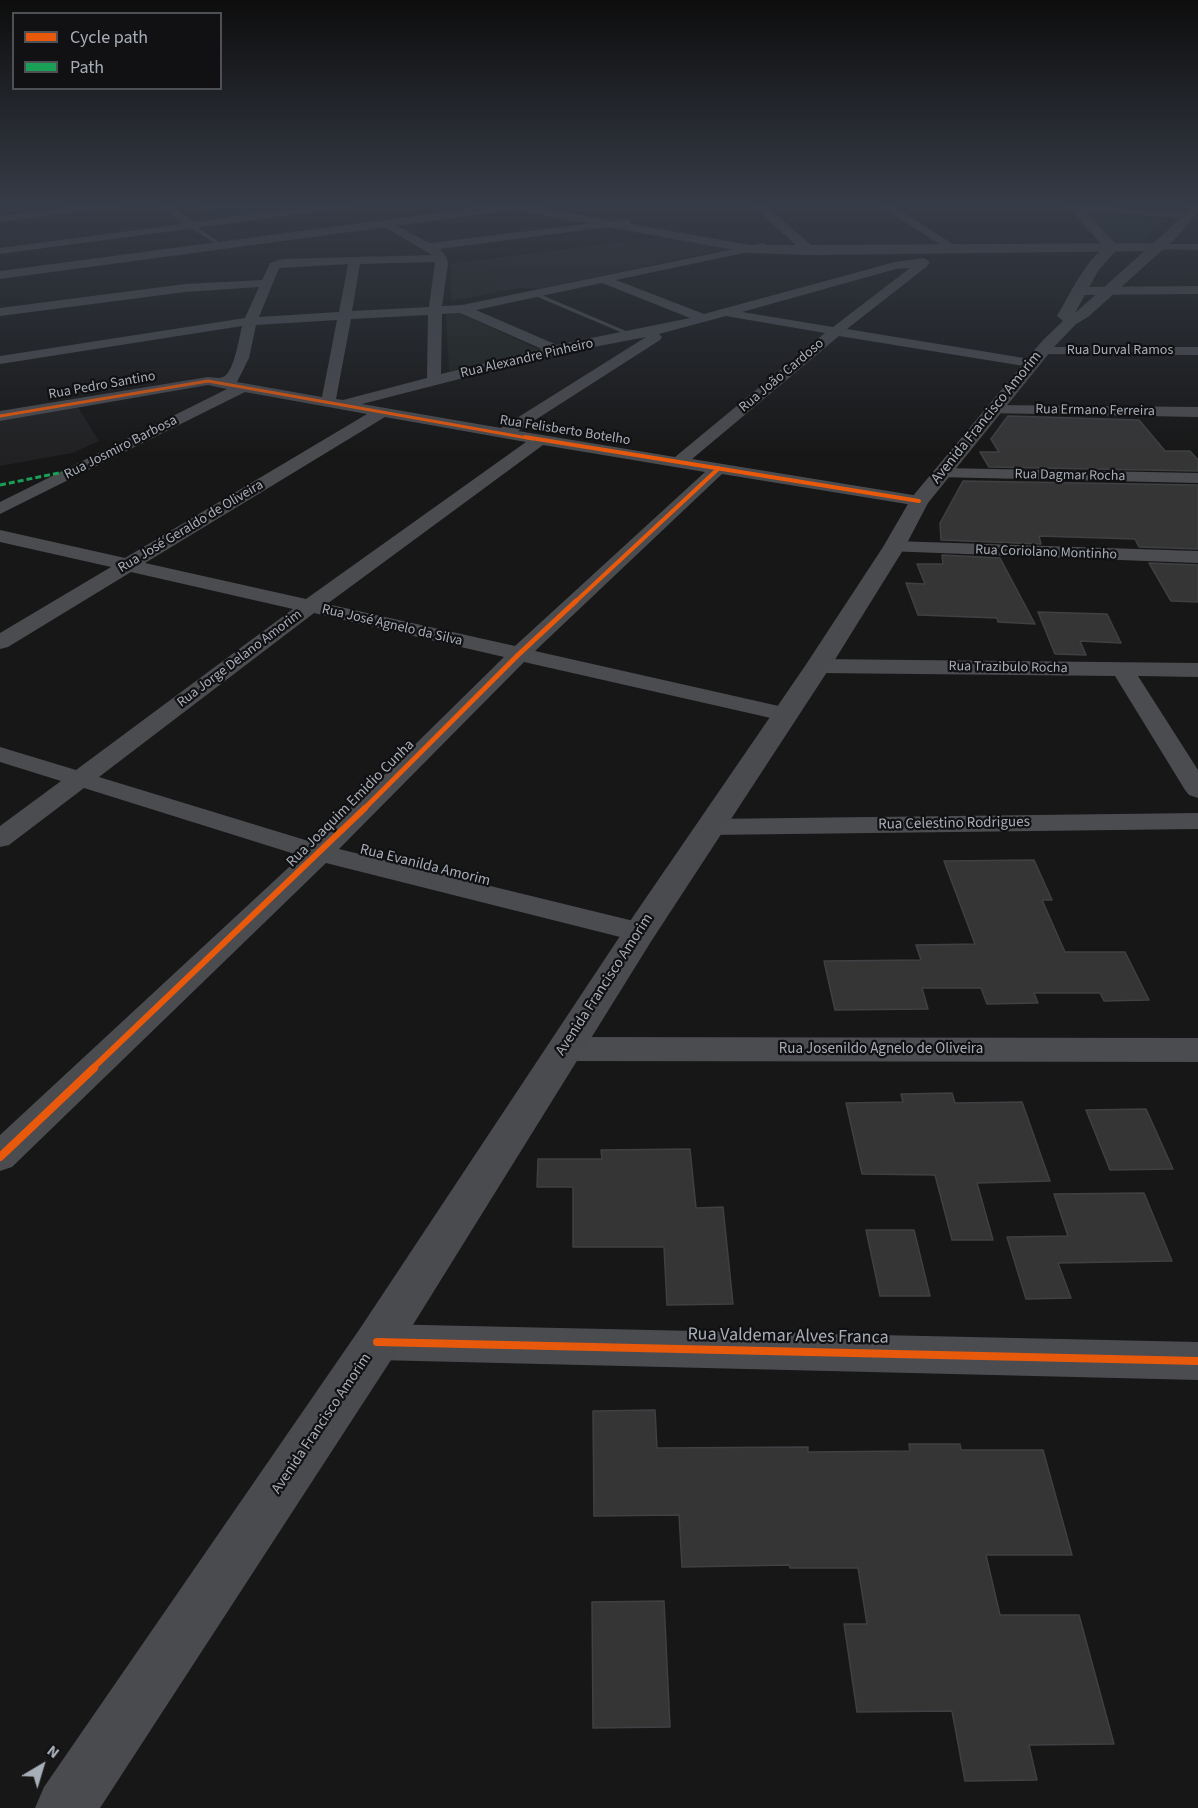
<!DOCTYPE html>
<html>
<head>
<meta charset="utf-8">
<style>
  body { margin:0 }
  #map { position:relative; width:1198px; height:1808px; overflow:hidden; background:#171717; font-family:"Source Sans 3",sans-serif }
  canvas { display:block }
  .legend { position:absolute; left:12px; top:12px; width:210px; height:78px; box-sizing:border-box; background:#111113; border:2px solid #4d5055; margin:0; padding:8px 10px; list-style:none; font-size:18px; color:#a8aeb8 }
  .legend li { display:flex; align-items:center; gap:12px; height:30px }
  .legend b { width:30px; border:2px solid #4d5055 }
  .north { position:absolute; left:12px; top:1736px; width:60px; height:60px; -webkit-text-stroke:4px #111113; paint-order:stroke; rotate:38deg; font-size:16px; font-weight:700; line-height:24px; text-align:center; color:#a8aeb8 }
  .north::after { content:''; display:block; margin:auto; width:21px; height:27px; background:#a8aeb8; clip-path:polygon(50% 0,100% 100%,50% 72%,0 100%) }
</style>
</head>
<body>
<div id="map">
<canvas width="1198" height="1808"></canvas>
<ul class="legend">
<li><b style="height:8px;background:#e8590c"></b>Cycle path</li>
<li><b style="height:8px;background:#1a9f57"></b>Path</li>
</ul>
<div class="north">N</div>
</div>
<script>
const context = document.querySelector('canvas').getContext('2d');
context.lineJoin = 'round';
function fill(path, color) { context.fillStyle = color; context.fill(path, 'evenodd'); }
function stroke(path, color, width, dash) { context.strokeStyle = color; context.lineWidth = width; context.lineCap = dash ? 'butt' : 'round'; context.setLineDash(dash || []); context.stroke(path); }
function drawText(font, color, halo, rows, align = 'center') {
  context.font = font + ' "Source Sans 3",sans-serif'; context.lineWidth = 4.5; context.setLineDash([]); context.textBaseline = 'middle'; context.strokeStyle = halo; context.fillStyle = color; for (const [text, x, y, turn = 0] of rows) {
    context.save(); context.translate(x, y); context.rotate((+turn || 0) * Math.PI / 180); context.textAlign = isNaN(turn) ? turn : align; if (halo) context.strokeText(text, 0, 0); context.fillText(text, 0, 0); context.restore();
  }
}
const built = new Path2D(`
  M 661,237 L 727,249 L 540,289 L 518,288 L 451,301 L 450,264 Z
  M 78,407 L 99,441 L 72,453 L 0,466 L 0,421 Z`);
const green = new Path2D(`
  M 197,204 L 338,204 L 222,220 Z
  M 1094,212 L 1156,217 L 1165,219 L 1145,242 L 1115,243 L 1085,213 Z
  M 492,270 L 496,290 L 457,291 L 455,271 Z
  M 459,313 L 539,350 L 449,371 L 446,315 Z`);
const building = new Path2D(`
  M 1008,416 L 1139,420 L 1165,451 L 1190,451 L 1198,460 L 1198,471 L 989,467 L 980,452 L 999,452 L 991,439 Z
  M 963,481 L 1198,485 L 1198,549 L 1139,547 L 1135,539 L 1039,536 L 1041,544 L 941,540 L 940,523 Z
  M 942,555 L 1000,558 L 1035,624 L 998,622 L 997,618 L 918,615 L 906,583 L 925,584 L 917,564 L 943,564 Z
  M 1149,563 L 1198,565 L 1198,602 L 1171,601 Z
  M 1038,612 L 1107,614 L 1121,643 L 1080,641 L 1086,655 L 1055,654 Z
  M 1034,860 L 1052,900 L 1042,900 L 1065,952 L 1125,952 L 1149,1000 L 1104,1001 L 1100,993 L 1034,993 L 1038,1003 L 987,1004 L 981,988 L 922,988 L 928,1009 L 835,1010 L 824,961 L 921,960 L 916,945 L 975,944 L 944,861 Z
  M 952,1093 L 955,1103 L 1022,1102 L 1050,1181 L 977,1183 L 993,1240 L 952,1240 L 935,1175 L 862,1174 L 846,1103 L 903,1102 L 901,1094 Z
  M 1146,1109 L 1173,1169 L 1110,1170 L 1086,1110 Z
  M 690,1149 L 696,1208 L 723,1207 L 733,1304 L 667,1305 L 664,1247 L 573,1247 L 573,1187 L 537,1187 L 538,1159 L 602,1159 L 601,1150 Z
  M 1144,1193 L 1172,1261 L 1058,1263 L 1071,1298 L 1026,1299 L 1007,1237 L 1068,1236 L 1054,1194 Z
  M 866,1230 L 914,1230 L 930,1296 L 880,1296 Z
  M 655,1410 L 657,1448 L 808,1447 L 808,1452 L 910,1451 L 909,1444 L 960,1444 L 961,1450 L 1043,1450 L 1072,1555 L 986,1555 L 1000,1615 L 1079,1615 L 1114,1744 L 1029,1745 L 1037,1780 L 965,1781 L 952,1711 L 857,1712 L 844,1624 L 867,1624 L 858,1568 L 790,1568 L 789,1565 L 682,1567 L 679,1515 L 594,1516 L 593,1411 Z
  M 664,1601 L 670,1727 L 593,1728 L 592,1602 Z`);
const service = new Path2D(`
  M 190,225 L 194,225 L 225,246 L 220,247 L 190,227 Z
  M 533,293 L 537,293 L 635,335 L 630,336 L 533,295 Z`);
const minor = new Path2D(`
  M 90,204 L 122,204 L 117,207 L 0,222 L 0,216 Z
  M 158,204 L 170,204 L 194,222 L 327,204 L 358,204 L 353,207 L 0,254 L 0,248 L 182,224 Z
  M 877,204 L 890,204 L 962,250 L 960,252 L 952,252 Z
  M 1075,205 L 1188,213 L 1193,216 L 1188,219 L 1071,210 L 1070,208 Z
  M 626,219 L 631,222 L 630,224 L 440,249 L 447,258 L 448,264 L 442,306 L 462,305 L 763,243 L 769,246 L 767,248 L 616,280 L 704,314 L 895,262 L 924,258 L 930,262 L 926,267 L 847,329 L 1030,359 L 1037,363 L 1030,367 L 839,336 L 692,459 L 919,496 L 925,497 L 928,501 L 925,505 L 919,506 L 722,474 L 535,651 L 792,709 L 796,714 L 792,719 L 784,721 L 524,662 L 339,849 L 650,925 L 655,932 L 650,939 L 640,942 L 326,863 L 12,1167 L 0,1171 L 0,1135 L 301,856 L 84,788 L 9,845 L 0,847 L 0,826 L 61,781 L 0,762 L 0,747 L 76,770 L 293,609 L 131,572 L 8,647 L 0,649 L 0,633 L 111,567 L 0,542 L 0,530 L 125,558 L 367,414 L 245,392 L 0,514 L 0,502 L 227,389 L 208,385 L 0,421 L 0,411 L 208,377 C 213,377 218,379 223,377 C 234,373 239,338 242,326 L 0,364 L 0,356 L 245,318 L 259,287 L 185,292 L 0,316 L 0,308 L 185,284 L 262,280 L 270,263 L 282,259 L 432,255 L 381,225 L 381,221 L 385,220 L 430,243 ZM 435,262 L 429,307 L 352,311 L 360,264 ZM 348,264 L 339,312 L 259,317 L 279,268 ZM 910,268 L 833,327 L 742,312 L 896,269 ZM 602,283 L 690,318 L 557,345 L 476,310 ZM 460,313 L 542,349 L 441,374 L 442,314 ZM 428,315 L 427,378 L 343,400 L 336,399 L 351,319 ZM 726,316 L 825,333 L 675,457 L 518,431 L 660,340 L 662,337 L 659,334 ZM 337,320 L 322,397 L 237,382 L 249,358 L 256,325 ZM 646,337 L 501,428 L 362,404 L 557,354 ZM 385,417 L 526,442 L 306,599 L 145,563 ZM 543,445 L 705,472 L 515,646 L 327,604 ZM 314,613 L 504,657 L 315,843 L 99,777 Z
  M 1157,244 L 1198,244 L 1198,250 L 1153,249 L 1151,247 Z
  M 1198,286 L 1198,294 L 1079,295 L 1073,291 L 1079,287 Z
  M 1041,347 L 1198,347 L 1198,355 L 1036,354 L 1034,351 L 1036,348 Z
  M 993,405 L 1198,407 L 1198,417 L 987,413 L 985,410 L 987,407 Z
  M 942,468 L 1198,473 L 1198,483 L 936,477 L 933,473 L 936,469 Z
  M 894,541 L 1198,551 L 1198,563 L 887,551 L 884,547 L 887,543 Z
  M 818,659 L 1198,663 L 1198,677 L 1138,676 L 1198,770 L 1198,798 L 1189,795 L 1185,790 L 1115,676 L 818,673 L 810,671 L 807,666 L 810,661 Z
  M 1198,813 L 1198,829 L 709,835 L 700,833 L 696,827 L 700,821 L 709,819 Z
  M 564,1037 L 1198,1038 L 1198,1062 L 564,1061 L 553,1057 L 548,1049 L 553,1041 Z
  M 377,1324 L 1198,1342 L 1198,1380 L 377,1360 L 363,1355 L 357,1342 L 363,1329 Z`);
const tertiary = new Path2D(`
  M 504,204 L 540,204 L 536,207 L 750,245 L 796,245 L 750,204 L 764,204 L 811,245 L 1157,243 L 1164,247 L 1157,251 L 810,255 L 750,253 L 514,210 L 0,279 L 0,271 Z`);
const secondary = new Path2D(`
  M 1065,204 L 1078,204 L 1119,247 L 1098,271 L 1075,313 L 1168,230 L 1193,204 L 1198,204 L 1198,213 L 1178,236 L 1088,317 L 1076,324 L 1055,346 L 928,503 L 905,547 L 831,666 L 652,940 L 393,1357 L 100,1808 L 35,1808 L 44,1787 L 361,1327 L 628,924 L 805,666 L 883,547 L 912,497 L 1043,340 L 1063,321 L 1057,316 C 1071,292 1083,265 1104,247 Z`);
const quiet = new Path2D(`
  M 0,485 L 83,468`);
const cyclewayFar4 = new Path2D(`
  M 0,416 L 208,381 L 533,439`);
const cyclewayFar3 = new Path2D(`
  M 525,437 L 919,501
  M 574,603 L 719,468`);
const cyclewayFar2 = new Path2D(`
  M 364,809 L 518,655 L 576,601`);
const cyclewayFar1 = new Path2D(`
  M 92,1069 L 365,808`);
const cycleway = new Path2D(`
  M 0,1157 L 94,1068
  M 377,1342 L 1198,1361`);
const farStreetnames = [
  ["Rua Durval Ramos",1120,351],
  ["Rua Alexandre Pinheiro",527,359,-13],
  ["Rua João Cardoso",782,376,-40],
  ["Rua Pedro Santino",102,386,-10],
  ["Rua Ermano Ferreira",1095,411,1],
  ["Rua Felisberto Botelho",565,431,9],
  ["Rua Josmiro Barbosa",121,448,-27],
  ["Rua Dagmar Rocha",1070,476,1],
  ["Rua José Geraldo de Oliveira",191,527,-31],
  ["Rua Coriolano Montinho",1046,553,2],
  ["Rua José Agnelo da Silva",392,626,13],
  ["Rua Jorge Delano Amorim",240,659,-37],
  ["Rua Trazibulo Rocha",1008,668,1]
];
const streetNames = [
  ["Avenida Francisco Amorim",987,418,-51],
  ["Rua Joaquim Emidio Cunha",351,804,-45],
  ["Rua Celestino Rodrigues",954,824,-1],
  ["Rua Evanilda Amorim",425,866,14],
  ["Avenida Francisco Amorim",605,985,-57],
  ["Rua Josenildo Agnelo de Oliveira",881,1050],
  ["Avenida Francisco Amorim",322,1424,-56]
];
const nearStreetnames = [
  ["Rua Valdemar Alves Franca",788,1337,1]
];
fill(built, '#212123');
fill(green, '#1d241e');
fill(building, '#353536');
stroke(building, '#3f4043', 1.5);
fill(service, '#4b4c50');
fill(minor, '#4b4c50');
fill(tertiary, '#4b4c50');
fill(secondary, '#4a4b4e');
stroke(quiet, '#1a9f57', 3, [6, 3]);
stroke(cyclewayFar4, '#e8590c', 3);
stroke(cyclewayFar3, '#e8590c', 4);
stroke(cyclewayFar2, '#e8590c', 5);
stroke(cyclewayFar1, '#e8590c', 6);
stroke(cycleway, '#e8590c', 8);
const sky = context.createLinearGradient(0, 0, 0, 457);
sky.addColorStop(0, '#0d0d0d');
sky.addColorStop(0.45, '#363c47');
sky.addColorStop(1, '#363c4700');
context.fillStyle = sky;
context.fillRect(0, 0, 1198, 457);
drawText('14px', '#a8aeb8', '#111113', farStreetnames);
drawText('15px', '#a8aeb8', '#111113', streetNames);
drawText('18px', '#a8aeb8', '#111113', nearStreetnames);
</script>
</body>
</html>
